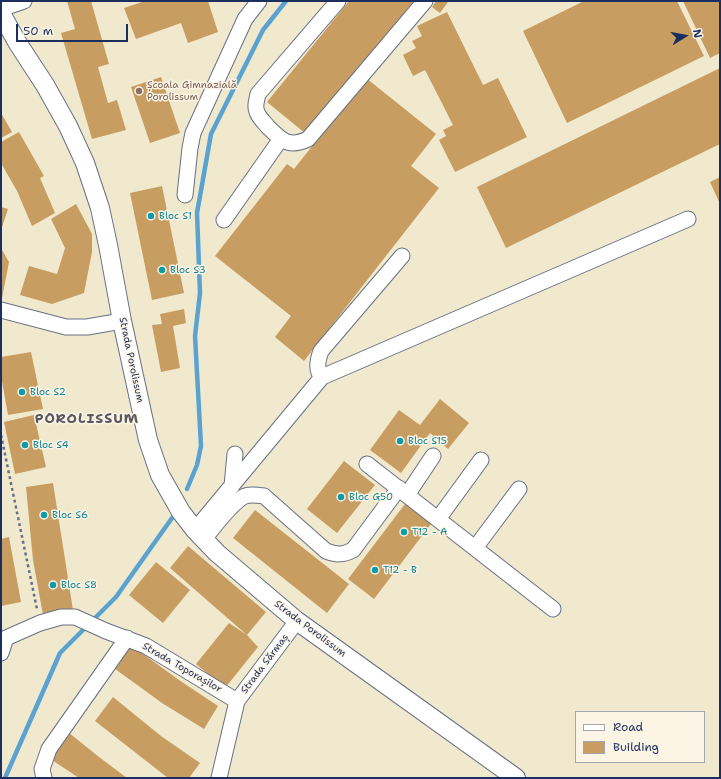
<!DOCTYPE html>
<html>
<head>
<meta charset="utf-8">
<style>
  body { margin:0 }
  #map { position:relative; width:721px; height:779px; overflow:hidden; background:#f1e9cd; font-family:"Shantell Sans",sans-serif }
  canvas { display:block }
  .frame { position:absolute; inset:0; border:2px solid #1b2f5e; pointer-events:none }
  .legend { position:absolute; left:575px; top:711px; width:130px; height:52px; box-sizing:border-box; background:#fcf5e5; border:1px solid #a2a6af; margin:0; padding:5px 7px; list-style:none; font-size:12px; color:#1b2f5e }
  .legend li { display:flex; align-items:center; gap:8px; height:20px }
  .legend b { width:20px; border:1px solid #a2a6af }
  .north { position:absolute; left:665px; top:16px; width:40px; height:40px; -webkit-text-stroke:3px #fcf5e5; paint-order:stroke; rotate:79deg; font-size:11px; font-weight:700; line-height:16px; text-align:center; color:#1b2f5e }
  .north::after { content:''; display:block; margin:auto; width:14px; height:18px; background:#1b2f5e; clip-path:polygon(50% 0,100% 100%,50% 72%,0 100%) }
  .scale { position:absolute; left:16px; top:24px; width:112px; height:18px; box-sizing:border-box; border:2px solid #1b2f5e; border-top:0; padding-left:5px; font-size:12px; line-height:14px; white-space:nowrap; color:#1b2f5e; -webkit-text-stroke:3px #fcf5e5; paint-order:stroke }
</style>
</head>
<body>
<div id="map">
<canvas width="721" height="779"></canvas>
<div class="frame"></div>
<ul class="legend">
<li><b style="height:5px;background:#fff"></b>Road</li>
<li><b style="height:11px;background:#c89d62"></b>Building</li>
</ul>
<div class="north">N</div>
<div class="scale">50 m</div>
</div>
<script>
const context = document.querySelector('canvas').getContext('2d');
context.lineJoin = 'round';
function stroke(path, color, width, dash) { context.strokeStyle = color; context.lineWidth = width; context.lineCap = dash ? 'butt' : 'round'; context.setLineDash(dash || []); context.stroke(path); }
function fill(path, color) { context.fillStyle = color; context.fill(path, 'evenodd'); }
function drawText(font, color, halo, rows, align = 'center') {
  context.font = font + ' "Shantell Sans",sans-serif'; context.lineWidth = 3; context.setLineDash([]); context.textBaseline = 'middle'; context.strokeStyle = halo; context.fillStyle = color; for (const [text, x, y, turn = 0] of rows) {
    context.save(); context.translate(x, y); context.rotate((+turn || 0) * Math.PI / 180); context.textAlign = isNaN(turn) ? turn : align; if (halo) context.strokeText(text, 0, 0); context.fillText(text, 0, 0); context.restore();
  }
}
const stream = new Path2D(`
  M 187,489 L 197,465 L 201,446 L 195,336 L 200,293 L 197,213 L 211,134 L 263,30 L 286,1
  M 5,778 L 60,653 L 116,597 L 172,518`);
const building = new Path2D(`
  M 67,1 L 91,1 L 109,64 L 98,67 L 108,103 L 117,100 L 126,130 L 92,139 L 61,33 L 75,29 Z
  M 145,1 L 208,1 L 218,32 L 188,43 L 181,23 L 136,39 L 124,8 Z
  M 349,1 L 414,1 L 306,134 L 267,102 Z
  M 436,1 L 446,1 L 448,2 L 440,13 L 432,7 Z
  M 584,1 L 677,1 L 704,56 L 567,123 L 523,31 Z
  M 683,1 L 720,1 L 720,53 L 710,58 Z
  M 447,12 L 483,85 L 498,78 L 527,137 L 455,172 L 439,140 L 446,136 L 443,130 L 453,125 L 425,70 L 413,76 L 403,55 L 416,48 L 412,41 L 422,36 L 417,26 Z
  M 720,68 L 720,144 L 506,248 L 477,187 Z
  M 161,77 L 180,133 L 150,143 L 131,87 Z
  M 366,78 L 436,134 L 411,166 L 439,188 L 304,361 L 275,337 L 291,316 L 215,256 L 287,164 L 294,169 Z
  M 1,113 L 12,132 L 1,138 Z
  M 19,132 L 44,176 L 40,178 L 55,213 L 32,226 L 17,191 L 1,163 L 1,142 Z
  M 720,177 L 720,204 L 710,182 Z
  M 162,186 L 184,293 L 152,300 L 130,193 Z
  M 76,204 L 92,234 L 92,252 L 84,293 L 52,304 L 20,295 L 29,266 L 57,274 L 65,248 L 51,219 Z
  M 1,207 L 8,209 L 1,230 Z
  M 1,248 L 9,262 L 2,298 L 1,298 Z
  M 184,309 L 186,323 L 173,326 L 180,368 L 161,372 L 152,325 L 162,324 L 160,314 Z
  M 31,352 L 43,409 L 8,415 L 1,376 L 1,357 Z
  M 440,399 L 469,423 L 448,449 L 430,433 L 401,473 L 370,450 L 399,410 L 420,425 Z
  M 34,415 L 46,467 L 15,474 L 4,422 Z
  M 344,461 L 375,485 L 337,533 L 307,509 Z
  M 53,483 L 73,610 L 43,615 L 33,560 L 26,487 Z
  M 405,504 L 431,524 L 374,599 L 348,579 Z
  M 255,510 L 349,584 L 327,613 L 233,538 Z
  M 9,537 L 21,602 L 1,606 L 1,539 Z
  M 188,546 L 266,612 L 247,635 L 170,568 Z
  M 156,562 L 190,590 L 163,623 L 129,595 Z
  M 229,623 L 247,635 L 258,647 L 225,688 L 196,664 Z
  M 128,643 L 179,680 L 218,706 L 204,729 L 162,703 L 111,666 Z
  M 113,697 L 161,736 L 200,763 L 189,778 L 168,778 L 95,721 Z
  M 68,732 L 99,757 L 127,778 L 79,778 L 49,758 Z`);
const path = new Path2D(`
  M 1,435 L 37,609`);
const minor = new Path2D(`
  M 338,1 L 258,94 C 257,100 254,106 257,112 C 259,118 265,123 268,127 C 282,141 289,148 308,139 L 425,1
  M 1,9 L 24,1
  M 185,195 L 190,148 L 193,133 L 245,19 L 259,1
  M 224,220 L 280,140
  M 402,256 L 321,351 C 318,359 315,370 322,377 L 688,219
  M 1,310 L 66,327 L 87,327 L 122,321
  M 367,464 L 553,609
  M 232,486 L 235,454
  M 407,495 L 433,456
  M 438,519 L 481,460
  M 195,530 L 322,377
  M 204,539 C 213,528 233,501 245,496 C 251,494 257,495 264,496 L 326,551 C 336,555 343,555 353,550 L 399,488
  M 475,548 L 519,489
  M 1,653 L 6,638 L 40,623 L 61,617 L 75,617 L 106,631 L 146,646 L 237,701
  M 44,778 L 42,769 L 49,749 L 127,638
  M 219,778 L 237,701 L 297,621`);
const major = new Path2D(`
  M 1,13 L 17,42 L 45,85 L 68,126 L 85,163 L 100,208 L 108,245 L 122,321 L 148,440 L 160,475 L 181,512 L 195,530 L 217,553 L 297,621 L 516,778`);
const markers = [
  [139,91,4,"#8d6e63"],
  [151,216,4,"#0f9aa8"],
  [162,270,4,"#0f9aa8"],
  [22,392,4,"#0f9aa8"],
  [400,441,4,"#0f9aa8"],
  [25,445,4,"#0f9aa8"],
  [341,497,4,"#0f9aa8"],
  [44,515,4,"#0f9aa8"],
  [404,532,4,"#0f9aa8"],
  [375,570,4,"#0f9aa8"],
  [53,585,4,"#0f9aa8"]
];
const educationNames = [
  ["Școala Gimnazială",147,85],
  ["Porolissum",147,97]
];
const cultureNames = [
  ["Bloc S1",159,216],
  ["Bloc S3",170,270],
  ["Bloc S2",30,392],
  ["Bloc S15",408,441],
  ["Bloc S4",33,445],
  ["Bloc G50",349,497],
  ["Bloc S6",52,515],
  ["T12 - A",412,532],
  ["T12 - B",383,570],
  ["Bloc S8",61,585]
];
const streetNames = [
  ["Strada Porolissum",131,360,78],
  ["Strada Porolissum",310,629,37],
  ["Strada Sărmaș",265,664,-53],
  ["Strada Toporașilor",182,668,30]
];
const districtNames = [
  ["POROLISSUM",87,419]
];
stroke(stream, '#5ba2d1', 4.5);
fill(building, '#c89d62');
stroke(minor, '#667085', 17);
stroke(major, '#667085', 20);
stroke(path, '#667085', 2.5, [3, 3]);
stroke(minor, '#fff', 15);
stroke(major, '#fff', 18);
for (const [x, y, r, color] of markers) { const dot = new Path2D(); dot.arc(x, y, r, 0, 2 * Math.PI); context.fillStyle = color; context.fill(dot); stroke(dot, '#fcf5e5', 1.5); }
drawText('10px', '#785e54', '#fcf5e5', educationNames, 'left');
drawText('10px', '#0d838f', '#fcf5e5', cultureNames, 'left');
drawText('10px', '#1b2f5e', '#fcf5e5', streetNames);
context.letterSpacing = '1px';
drawText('bold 14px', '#58565f', '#fcf5e5', districtNames);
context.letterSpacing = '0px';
</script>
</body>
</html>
